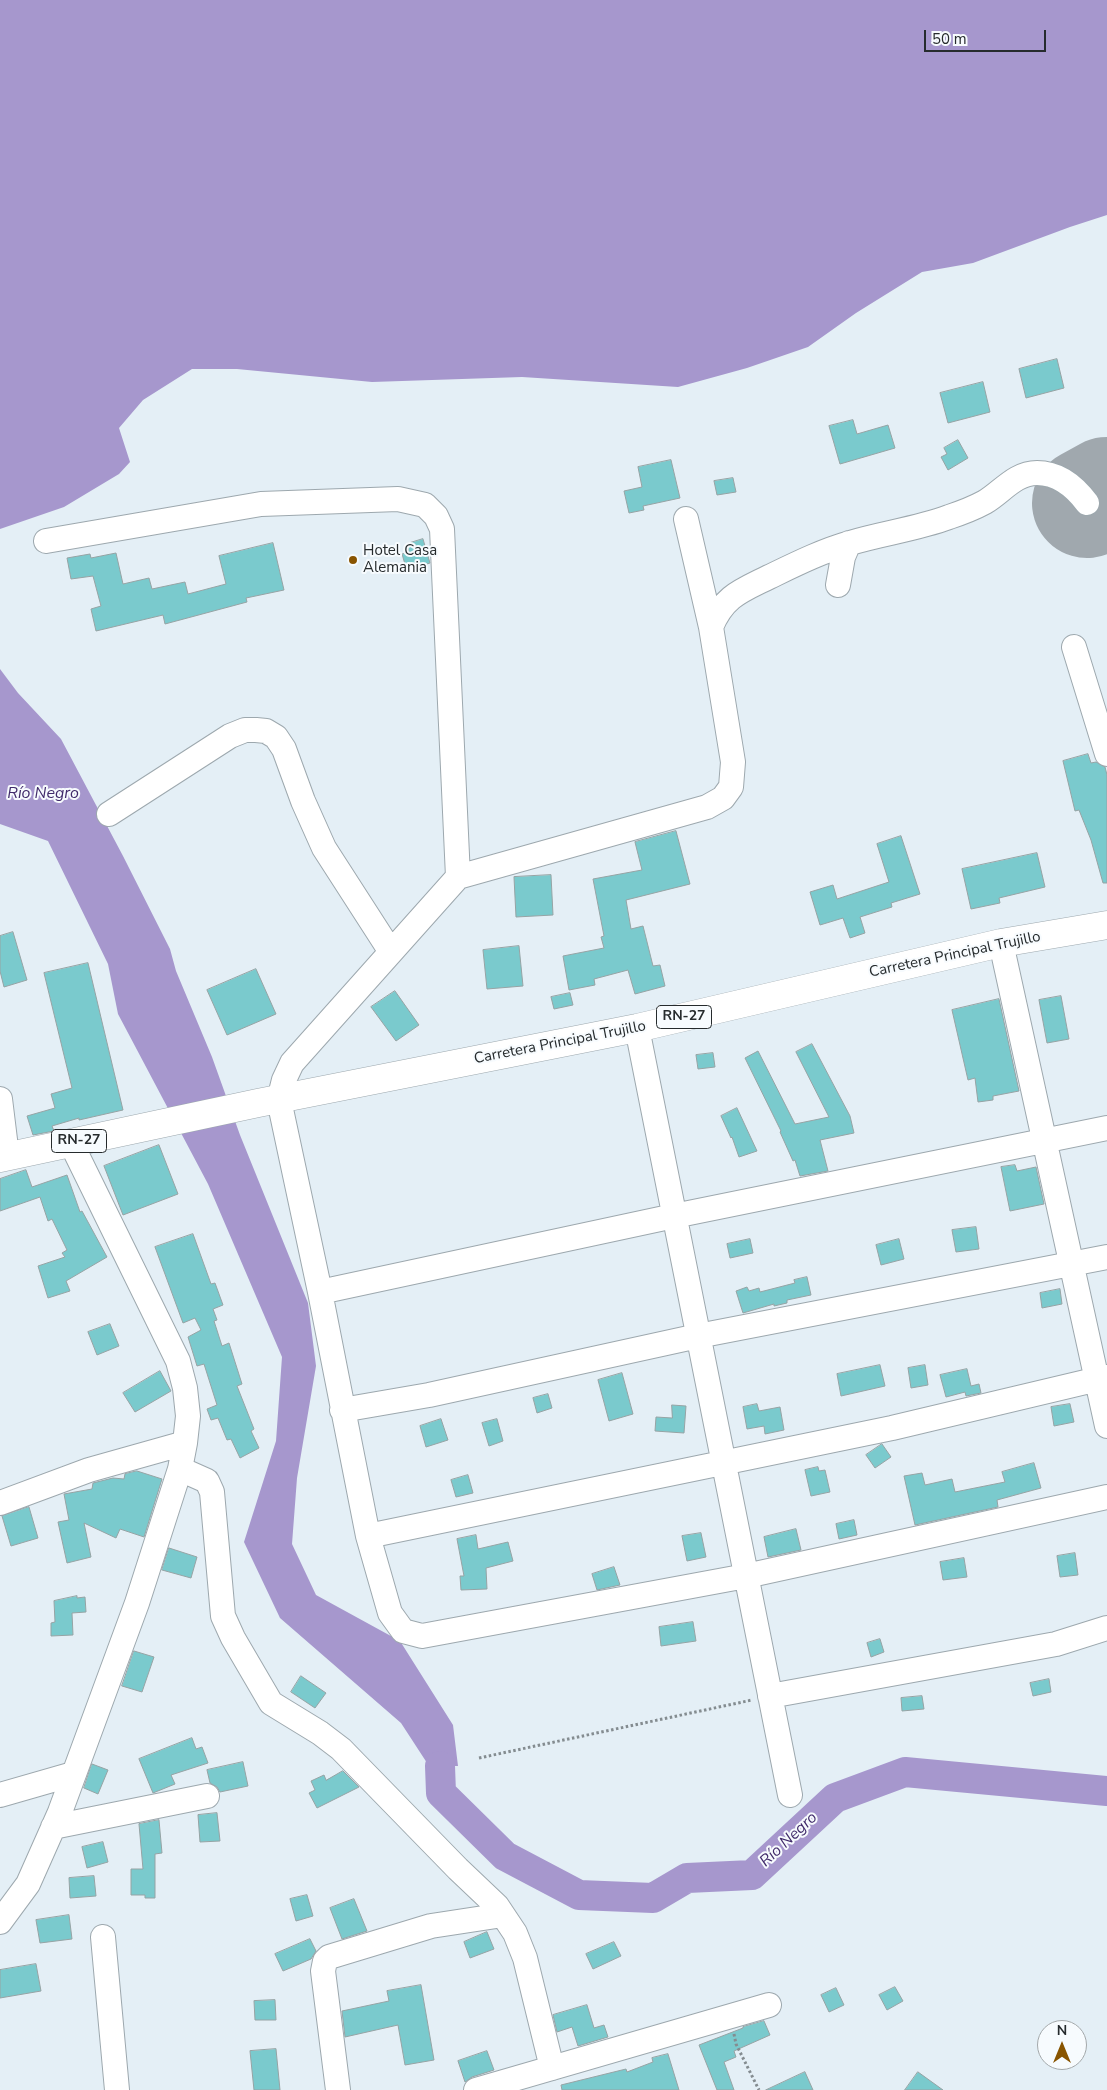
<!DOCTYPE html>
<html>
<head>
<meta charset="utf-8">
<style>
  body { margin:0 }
  #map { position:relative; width:1107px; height:2090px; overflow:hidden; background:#e4eff6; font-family:"Nunito Sans",sans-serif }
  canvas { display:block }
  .north { position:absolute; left:1037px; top:2020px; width:50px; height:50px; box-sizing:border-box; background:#f7fbfe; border:1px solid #a3a8aa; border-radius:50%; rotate:0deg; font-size:14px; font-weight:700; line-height:20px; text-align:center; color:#262b2d }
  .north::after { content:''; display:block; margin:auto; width:18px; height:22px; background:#885400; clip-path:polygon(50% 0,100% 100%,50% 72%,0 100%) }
  .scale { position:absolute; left:924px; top:30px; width:122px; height:22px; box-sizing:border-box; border:2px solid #262b2d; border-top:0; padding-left:6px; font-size:15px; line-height:18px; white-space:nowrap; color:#262b2d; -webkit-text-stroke:4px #f7fbfe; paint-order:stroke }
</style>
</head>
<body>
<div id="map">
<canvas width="1107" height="2090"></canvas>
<div class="north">N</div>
<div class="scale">50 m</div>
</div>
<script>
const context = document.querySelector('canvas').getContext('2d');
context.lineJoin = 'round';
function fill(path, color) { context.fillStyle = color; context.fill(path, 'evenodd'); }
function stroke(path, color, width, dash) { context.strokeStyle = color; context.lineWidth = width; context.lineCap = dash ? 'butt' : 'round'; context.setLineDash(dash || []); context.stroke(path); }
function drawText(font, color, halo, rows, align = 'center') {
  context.font = font + ' "Nunito Sans",sans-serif'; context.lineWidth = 4; context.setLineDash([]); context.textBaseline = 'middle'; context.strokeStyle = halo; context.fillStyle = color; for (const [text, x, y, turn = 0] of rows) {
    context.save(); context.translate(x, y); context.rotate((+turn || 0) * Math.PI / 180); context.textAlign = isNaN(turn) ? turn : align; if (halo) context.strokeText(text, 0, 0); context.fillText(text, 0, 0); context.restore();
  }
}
const water = new Path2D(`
  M 0,0 L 1107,0 L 1107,215 L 1070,227 L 973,263 L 922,272 L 856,313 L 808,347 L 747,368 L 678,387 L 522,377 L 372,382 L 237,369 L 192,369 L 143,400 L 119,428 L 130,462 L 119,474 L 64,507 L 0,529 Z
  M 0,669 L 18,693 L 61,739 L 123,856 L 170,949 L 176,971 L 212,1057 L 240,1135 L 308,1303 L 316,1366 L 297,1478 L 292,1544 L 316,1595 L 400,1641 L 453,1725 L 458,1766 L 429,1766 L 401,1723 L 280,1618 L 244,1542 L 276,1441 L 282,1357 L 208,1184 L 118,1014 L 108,964 L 48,841 L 0,824 Z`);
const river = new Path2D(`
  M 440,1766 L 441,1793 L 505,1856 L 579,1895 L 653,1898 L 687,1878 L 752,1875 L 835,1798 L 905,1772 L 1107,1791`);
const runway = new Path2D(`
  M 1087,503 L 1107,492`);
const building = new Path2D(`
  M 1057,359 L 1064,388 L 1026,398 L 1019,369 Z
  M 983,382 L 990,412 L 948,423 L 940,393 Z
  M 853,420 L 857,434 L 888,425 L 895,448 L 840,464 L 829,426 Z
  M 958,440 L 968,458 L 948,470 L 941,457 L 947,454 L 944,448 Z
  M 671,460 L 680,498 L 643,506 L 644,510 L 629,513 L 624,491 L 642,487 L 638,467 Z
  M 733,478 L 736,492 L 717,495 L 714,481 Z
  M 423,539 L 430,563 L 407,571 L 402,554 L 409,552 L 407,544 Z
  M 273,543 L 284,590 L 246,598 L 247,602 L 165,624 L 163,615 L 96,631 L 91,609 L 101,606 L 93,576 L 71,579 L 67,558 L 90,554 L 91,558 L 116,553 L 123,584 L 149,578 L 152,589 L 185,582 L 188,594 L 226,584 L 219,556 Z
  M 1088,754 L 1091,763 L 1096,762 L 1105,767 L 1107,775 L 1107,883 L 1103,883 L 1091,840 L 1079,810 L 1075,811 L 1063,761 Z
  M 676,831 L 690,884 L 626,900 L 631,929 L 643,926 L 653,966 L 660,965 L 665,986 L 635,994 L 628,970 L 594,979 L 595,985 L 569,990 L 563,956 L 604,948 L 601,937 L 604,936 L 593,879 L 642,870 L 635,842 Z
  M 901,836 L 920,894 L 891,903 L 892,907 L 860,917 L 865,933 L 850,938 L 843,918 L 820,925 L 810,892 L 833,885 L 837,899 L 889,882 L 877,844 Z
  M 1037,853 L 1045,887 L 999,898 L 1000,903 L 971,909 L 962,869 Z
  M 551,875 L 553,915 L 516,917 L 514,877 Z
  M 13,932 L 27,980 L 4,987 L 0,971 L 0,936 Z
  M 519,946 L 523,986 L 487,989 L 483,950 Z
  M 88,963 L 123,1110 L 79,1120 L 79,1118 L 52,1126 L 54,1131 L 33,1135 L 27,1116 L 55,1108 L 51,1094 L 72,1088 L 44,973 Z
  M 256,969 L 276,1014 L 227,1035 L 207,990 Z
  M 395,991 L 419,1025 L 396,1041 L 371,1007 Z
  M 570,993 L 573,1005 L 554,1009 L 551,997 Z
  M 1061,996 L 1069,1039 L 1047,1043 L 1039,1000 Z
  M 999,999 L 1019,1091 L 993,1096 L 993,1100 L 978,1102 L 975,1078 L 968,1080 L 952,1010 Z
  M 812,1044 L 850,1116 L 854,1133 L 820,1140 L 828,1171 L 800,1176 L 795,1160 L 793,1161 L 780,1132 L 781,1131 L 745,1058 L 758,1051 L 795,1124 L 829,1117 L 796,1052 Z
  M 713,1053 L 715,1067 L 698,1069 L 696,1055 Z
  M 737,1108 L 757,1151 L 739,1157 L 732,1137 L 731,1138 L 721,1116 Z
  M 159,1145 L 178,1194 L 123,1215 L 104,1166 Z
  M 1015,1165 L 1017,1171 L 1036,1167 L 1044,1204 L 1010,1211 L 1001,1167 Z
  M 26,1170 L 32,1187 L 67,1175 L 80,1212 L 82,1211 L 107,1257 L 66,1281 L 70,1291 L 48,1298 L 38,1266 L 65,1257 L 62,1253 L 67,1250 L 52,1219 L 48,1221 L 40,1197 L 0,1211 L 0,1179 Z
  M 976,1227 L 979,1249 L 956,1252 L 952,1230 Z
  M 193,1234 L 211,1284 L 215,1283 L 223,1305 L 213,1309 L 217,1320 L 214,1321 L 222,1346 L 229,1343 L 242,1384 L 237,1386 L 254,1429 L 251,1431 L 259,1448 L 240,1458 L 231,1439 L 227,1440 L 218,1418 L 211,1420 L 207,1409 L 217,1405 L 204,1364 L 197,1366 L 188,1337 L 201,1330 L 195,1318 L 183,1323 L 155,1247 Z
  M 750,1239 L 753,1253 L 730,1258 L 727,1244 Z
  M 899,1239 L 904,1259 L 881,1265 L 876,1245 Z
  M 807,1277 L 811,1295 L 787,1300 L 787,1303 L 774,1306 L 774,1304 L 743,1313 L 736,1291 L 747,1287 L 749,1291 L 759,1288 L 760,1292 L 795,1283 L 794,1280 Z
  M 1060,1289 L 1062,1304 L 1042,1308 L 1040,1293 Z
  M 110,1324 L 119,1346 L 97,1355 L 88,1332 Z
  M 880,1365 L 885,1386 L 841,1396 L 837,1374 Z
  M 925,1365 L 928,1385 L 911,1388 L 908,1368 Z
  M 967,1369 L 971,1386 L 979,1384 L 981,1393 L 966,1396 L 965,1392 L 946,1397 L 940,1375 Z
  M 160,1371 L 171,1391 L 135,1412 L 123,1393 Z
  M 622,1373 L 633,1414 L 609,1421 L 598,1380 Z
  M 548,1394 L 552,1408 L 537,1413 L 533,1398 Z
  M 757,1404 L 759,1411 L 780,1407 L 784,1430 L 765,1434 L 764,1426 L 747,1429 L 743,1407 Z
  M 1070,1404 L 1074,1422 L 1054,1426 L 1051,1407 Z
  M 672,1405 L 686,1406 L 684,1433 L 655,1431 L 656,1417 L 672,1418 Z
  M 441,1419 L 448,1440 L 426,1447 L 420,1426 Z
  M 497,1419 L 503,1441 L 489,1446 L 482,1423 Z
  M 882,1444 L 891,1457 L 875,1468 L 866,1455 Z
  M 1034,1463 L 1041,1488 L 997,1500 L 998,1507 L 915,1525 L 904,1476 L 922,1473 L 925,1485 L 952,1479 L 955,1492 L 1005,1482 L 1002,1472 Z
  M 818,1467 L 819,1471 L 825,1470 L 830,1492 L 811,1496 L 805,1470 Z
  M 137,1471 L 162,1479 L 144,1537 L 120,1529 L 116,1538 L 84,1523 L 91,1557 L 67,1563 L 58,1522 L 69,1520 L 64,1494 L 92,1489 L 93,1483 L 113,1478 L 124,1479 L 125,1474 Z
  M 468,1475 L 473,1493 L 456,1497 L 451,1480 Z
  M 29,1507 L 38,1538 L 11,1546 L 2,1516 Z
  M 854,1520 L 857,1535 L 839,1539 L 836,1524 Z
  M 796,1529 L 801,1550 L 768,1557 L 764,1537 Z
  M 701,1533 L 706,1557 L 687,1561 L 682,1536 Z
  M 476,1535 L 478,1549 L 508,1542 L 513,1561 L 486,1568 L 487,1589 L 461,1590 L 460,1576 L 464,1576 L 457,1539 Z
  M 169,1548 L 197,1557 L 191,1578 L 162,1570 Z
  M 1075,1553 L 1078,1575 L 1060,1577 L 1057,1556 Z
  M 964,1558 L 967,1577 L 943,1580 L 940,1562 Z
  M 614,1567 L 620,1585 L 597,1590 L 592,1574 Z
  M 77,1596 L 77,1598 L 85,1597 L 86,1612 L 72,1613 L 73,1635 L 51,1636 L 51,1623 L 55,1622 L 54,1601 Z
  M 693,1622 L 696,1641 L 661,1646 L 659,1627 Z
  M 880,1639 L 884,1652 L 871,1657 L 867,1643 Z
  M 134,1651 L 154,1657 L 142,1692 L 122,1686 Z
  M 301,1676 L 326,1693 L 315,1708 L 291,1692 Z
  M 1049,1679 L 1051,1692 L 1033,1696 L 1030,1683 Z
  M 922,1696 L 924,1709 L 902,1711 L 901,1698 Z
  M 192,1738 L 196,1749 L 202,1747 L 208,1763 L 171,1775 L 175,1784 L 153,1793 L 139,1759 Z
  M 243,1762 L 248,1786 L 220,1792 L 217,1787 L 210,1783 L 207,1770 Z
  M 92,1764 L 108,1770 L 98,1794 L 84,1788 Z
  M 343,1771 L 359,1787 L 317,1808 L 309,1793 L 315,1790 L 311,1781 L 324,1775 L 326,1780 Z
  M 217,1813 L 220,1841 L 200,1842 L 198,1815 Z
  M 159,1820 L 162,1853 L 155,1854 L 155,1898 L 145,1898 L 145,1895 L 131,1895 L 131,1869 L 143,1869 L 139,1824 Z
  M 103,1842 L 108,1862 L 87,1868 L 82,1847 Z
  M 94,1876 L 96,1896 L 70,1898 L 69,1878 Z
  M 307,1895 L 313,1916 L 296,1921 L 290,1899 Z
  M 354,1899 L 367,1931 L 342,1939 L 330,1908 Z
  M 69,1915 L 72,1939 L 40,1943 L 36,1920 Z
  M 487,1932 L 494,1949 L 470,1958 L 464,1942 Z
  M 310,1939 L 316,1951 L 311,1959 L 283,1971 L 275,1954 Z
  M 614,1942 L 621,1956 L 593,1969 L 586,1954 Z
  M 36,1964 L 41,1991 L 0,1998 L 0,1970 Z
  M 421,1985 L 434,2060 L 405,2065 L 398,2025 L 345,2037 L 342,2011 L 389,2001 L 387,1991 Z
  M 895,1987 L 903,2001 L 887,2010 L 879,1995 Z
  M 836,1988 L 844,2005 L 829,2012 L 821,1995 Z
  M 275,2000 L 276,2020 L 255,2020 L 254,2001 Z
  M 587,2005 L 594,2028 L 604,2025 L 608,2037 L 578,2046 L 572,2027 L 557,2032 L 553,2015 Z
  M 764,2021 L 770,2035 L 734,2051 L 736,2057 L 724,2062 L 734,2090 L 717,2090 L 699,2045 L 743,2028 L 743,2027 Z
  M 276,2049 L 280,2090 L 254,2090 L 250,2051 Z
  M 487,2051 L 494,2070 L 472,2077 L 465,2082 L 458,2061 Z
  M 668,2054 L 679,2090 L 562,2090 L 561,2085 L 626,2069 L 627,2072 L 653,2062 L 652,2058 Z
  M 805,2072 L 813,2090 L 766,2090 Z
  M 918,2072 L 943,2090 L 905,2090 Z`);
const path = new Path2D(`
  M 479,1758 L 752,1700
  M 734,2034 L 736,2044 L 759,2090`);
const minor = new Path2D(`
  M 46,541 L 261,504 L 398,499 L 425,505 L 436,516 L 442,529 L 458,877 L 292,1063 L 284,1080 L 279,1100 L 320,1292 L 368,1536 L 390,1613 L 403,1631 L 422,1636 L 746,1576 L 1107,1497
  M 838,585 L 843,557 L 849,543
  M 711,627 C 724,596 741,591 769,577 C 796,564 822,551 850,543 C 883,533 917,529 949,517 C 961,513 974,508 985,502 C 1002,492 1015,473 1037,473 C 1058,473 1075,487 1087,503
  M 1074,647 L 1107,754
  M 109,814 L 230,736 L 245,730 L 256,730 L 266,731 L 276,737 L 284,749 L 303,801 L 324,848 L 391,952
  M 458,877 L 707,807 L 723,798 L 731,787 L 733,762 L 711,627 L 686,519
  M 1001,943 L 1107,1426
  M 637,1028 L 790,1795
  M 0,1099 L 7,1156
  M 320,1292 L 674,1216 L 1107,1128
  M 342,1410 L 429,1395 L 698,1336 L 1107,1257
  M 180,1469 L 207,1481 L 212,1492 L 223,1616 L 233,1638 L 271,1703 L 320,1733 L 341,1749 L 458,1869 L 497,1906 L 515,1933 L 525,1958 L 552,2068
  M 0,1503 L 89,1470 L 185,1443
  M 368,1536 L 892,1428 L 1107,1377
  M 770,1696 L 1056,1644 L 1107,1628
  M 0,1795 L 73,1774
  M 53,1827 L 207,1796
  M 0,1922 L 28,1884 L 60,1812 L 137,1603 L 180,1469 L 185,1443 L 188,1416 L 185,1388 L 178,1361 L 71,1143
  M 103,1937 L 117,2090
  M 338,2090 L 323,1971 L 325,1961 L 329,1957 L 431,1926 L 503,1915
  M 476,2090 L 769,2005`);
const major = new Path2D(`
  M 0,1158 L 258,1103 L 637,1028 L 1001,943 L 1107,925`);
const markers = [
  [353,560,5,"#885400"]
];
const shields = [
  [684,1017,55],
  [79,1141,55]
];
const shieldNames = [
  ["RN-27",684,1017],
  ["RN-27",79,1141]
];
const poiNames = [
  ["Hotel Casa",363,551],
  ["Alemania",363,568]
];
const streetNames = [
  ["Carretera Principal Trujillo",955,955,-12],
  ["Carretera Principal Trujillo",560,1043,-11]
];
const waterNames = [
  ["Río Negro",43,794],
  ["Río Negro",789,1840,-43]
];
fill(water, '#a697cd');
stroke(river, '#a697cd', 30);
stroke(runway, '#a0a8ae', 110);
fill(building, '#7acacd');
stroke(building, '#96a3a4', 1);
stroke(minor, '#9da8ae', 26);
stroke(major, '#9da8ae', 29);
stroke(path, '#848c90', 3, [2.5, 2.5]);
stroke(minor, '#fff', 24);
stroke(major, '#fff', 28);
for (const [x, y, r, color] of markers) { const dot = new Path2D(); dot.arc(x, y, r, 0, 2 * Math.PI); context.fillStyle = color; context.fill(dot); stroke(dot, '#f7fbfe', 2); }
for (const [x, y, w] of shields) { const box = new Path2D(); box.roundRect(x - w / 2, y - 11.5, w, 23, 4); context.fillStyle = '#f7fbfe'; context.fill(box); stroke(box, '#262b2d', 1); }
drawText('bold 14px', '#262b2d', null, shieldNames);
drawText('15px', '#262b2d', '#f7fbfe', poiNames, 'left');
drawText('15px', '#262b2d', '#f7fbfe', streetNames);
drawText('italic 16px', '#402a6a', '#f7fbfe', waterNames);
</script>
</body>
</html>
